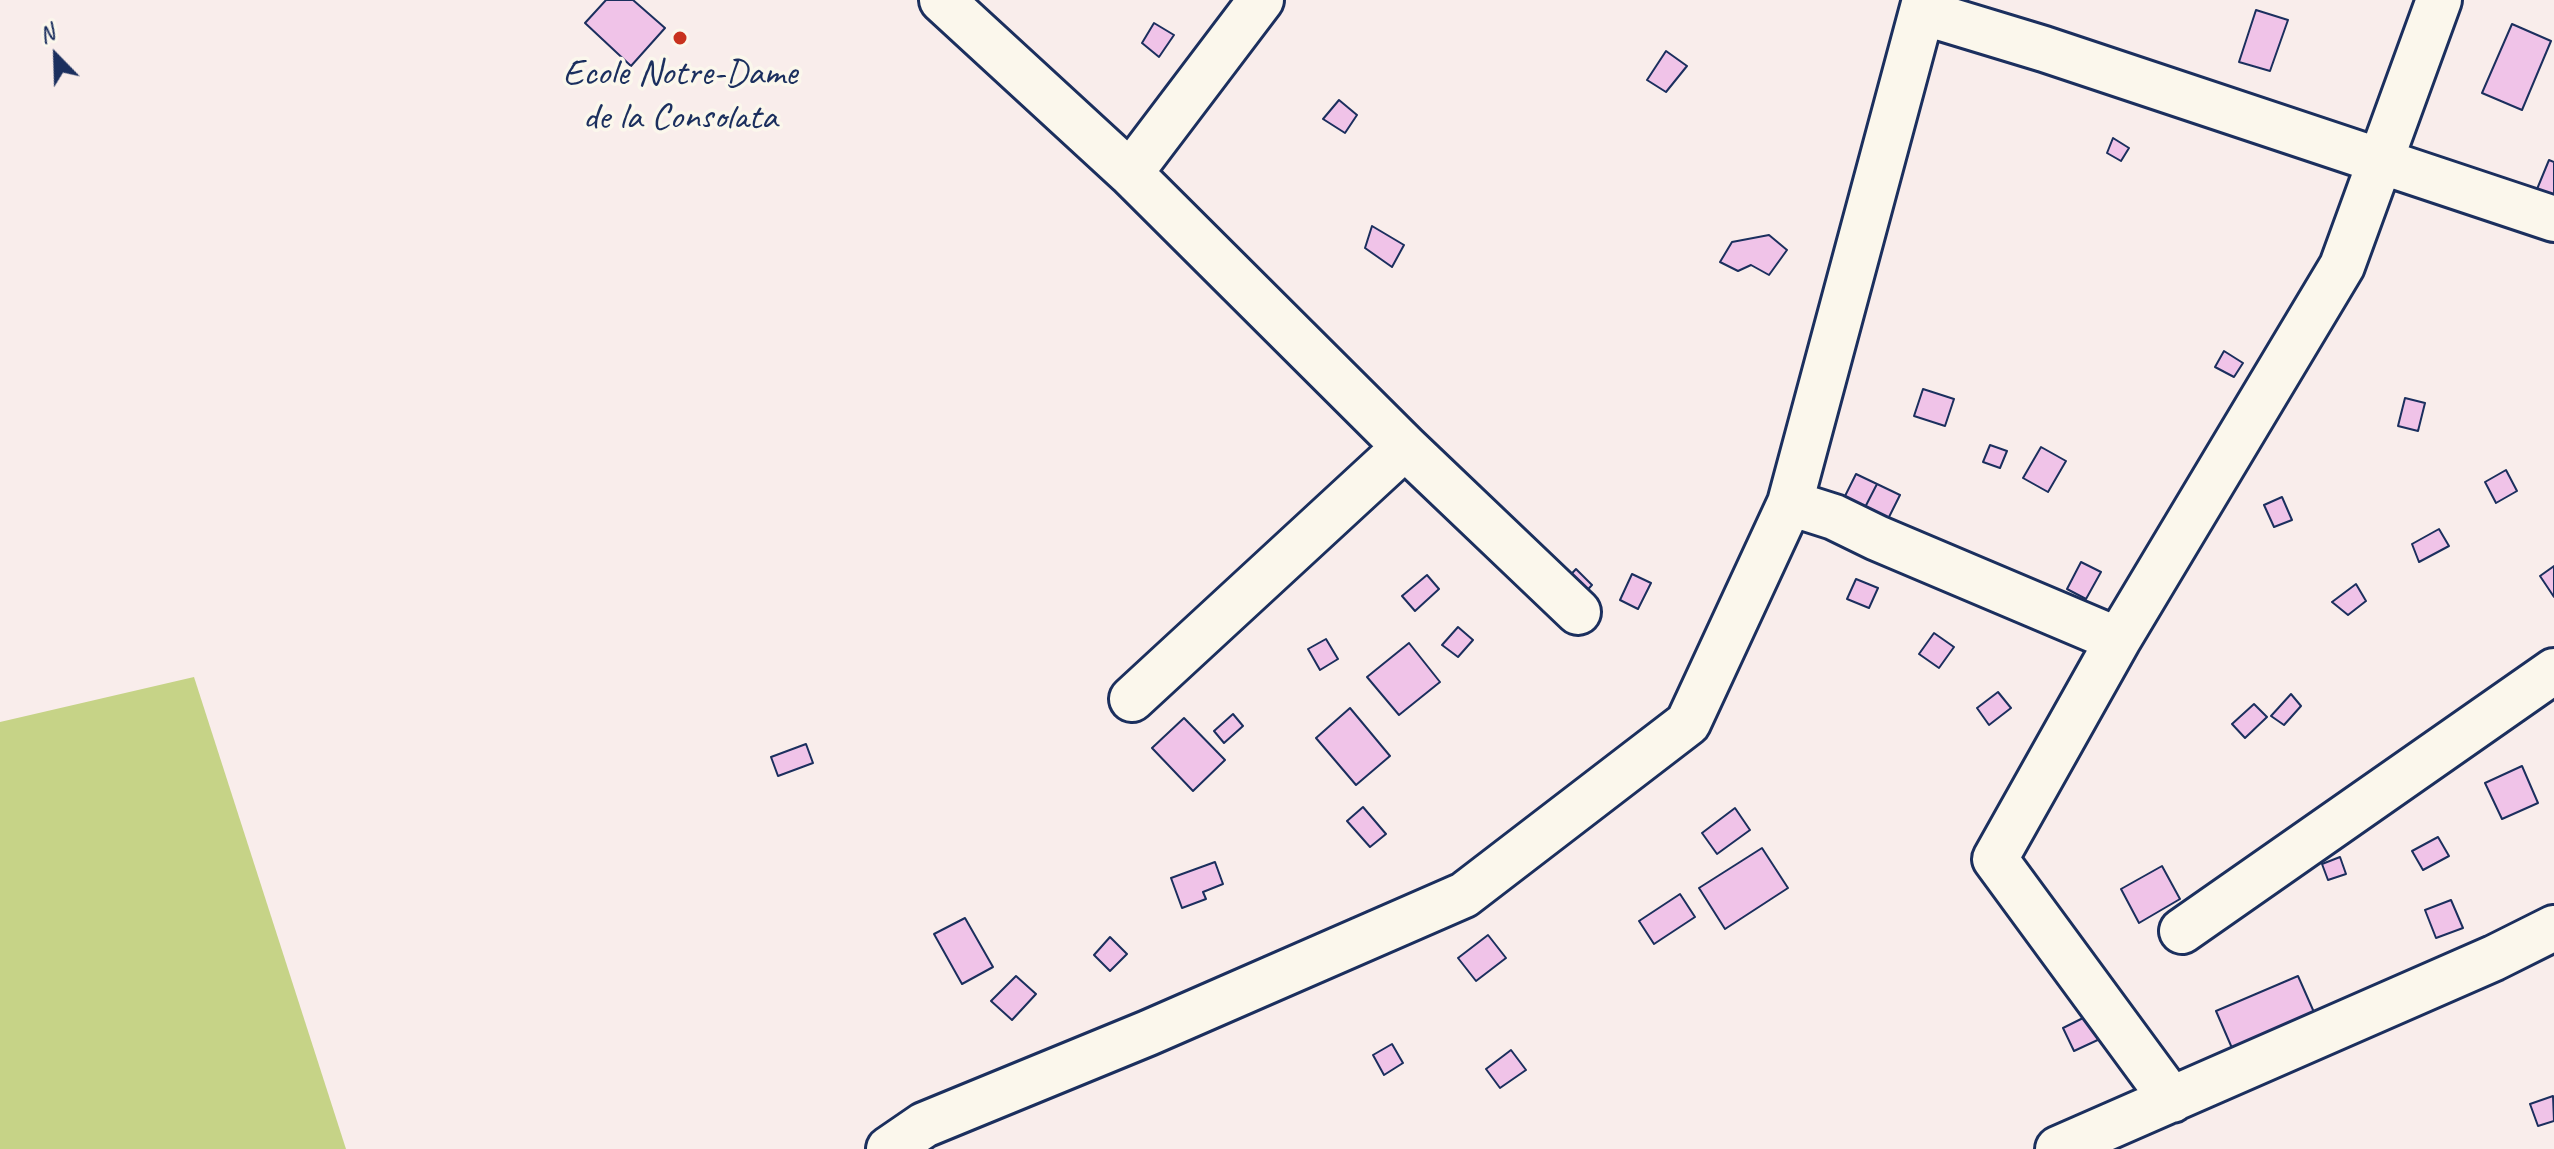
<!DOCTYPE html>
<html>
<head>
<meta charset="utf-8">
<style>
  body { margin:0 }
  #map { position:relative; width:2554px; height:1149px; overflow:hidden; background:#f9edeb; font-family:Caveat,sans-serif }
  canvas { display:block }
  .north { position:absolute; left:16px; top:16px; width:80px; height:80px; -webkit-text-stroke:6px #fbf7ec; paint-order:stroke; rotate:337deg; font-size:22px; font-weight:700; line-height:32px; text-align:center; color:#1b2f5e }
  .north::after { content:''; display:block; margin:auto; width:28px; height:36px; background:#1b2f5e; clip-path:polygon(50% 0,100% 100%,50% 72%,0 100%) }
</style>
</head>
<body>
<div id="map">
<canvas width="2554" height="1149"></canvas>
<div class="north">N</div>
</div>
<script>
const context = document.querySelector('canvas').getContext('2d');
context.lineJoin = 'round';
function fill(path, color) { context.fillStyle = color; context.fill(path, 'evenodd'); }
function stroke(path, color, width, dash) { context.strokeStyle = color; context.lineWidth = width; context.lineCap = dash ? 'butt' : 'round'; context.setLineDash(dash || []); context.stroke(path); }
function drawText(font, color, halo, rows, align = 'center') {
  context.font = font + ' Caveat,sans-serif'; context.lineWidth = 7; context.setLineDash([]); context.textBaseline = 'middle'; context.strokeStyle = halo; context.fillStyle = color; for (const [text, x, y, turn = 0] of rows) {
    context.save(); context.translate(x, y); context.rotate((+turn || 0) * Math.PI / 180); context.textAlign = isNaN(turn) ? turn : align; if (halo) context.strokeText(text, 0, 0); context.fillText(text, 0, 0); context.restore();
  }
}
const green = new Path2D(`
  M 194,677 L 346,1149 L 0,1149 L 0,722 Z`);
const building = new Path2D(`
  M 606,0 L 633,0 L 665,28 L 631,66 L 585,23 Z
  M 2256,10 L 2288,20 L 2270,71 L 2239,62 Z
  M 1154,23 L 1174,35 L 1159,57 L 1142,43 Z
  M 2512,24 L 2551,41 L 2522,110 L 2482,93 Z
  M 1666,51 L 1687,66 L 1666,92 L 1647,80 Z
  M 1339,100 L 1357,115 L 1345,133 L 1323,119 Z
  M 2113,138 L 2129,148 L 2121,161 L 2107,153 Z
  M 2549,160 L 2554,162 L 2554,202 L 2535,194 Z
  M 1372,226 L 1404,245 L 1392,267 L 1365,248 Z
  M 1769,235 L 1787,250 L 1769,275 L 1751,265 L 1738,271 L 1720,262 L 1732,242 Z
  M 2224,351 L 2243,363 L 2234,377 L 2215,367 Z
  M 1923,389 L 1954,399 L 1945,426 L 1914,416 Z
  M 2405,398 L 2425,403 L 2418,431 L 2398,426 Z
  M 1990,445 L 2007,451 L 2000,468 L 1983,462 Z
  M 2041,447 L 2066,461 L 2048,492 L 2023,478 Z
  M 2506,470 L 2517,491 L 2496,503 L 2485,482 Z
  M 1856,474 L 1877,484 L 1859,519 L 1838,510 Z
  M 1877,484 L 1900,495 L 1882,531 L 1859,519 Z
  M 2282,497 L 2292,520 L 2274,527 L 2264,505 Z
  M 2439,529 L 2449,546 L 2419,562 L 2412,544 Z
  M 2081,562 L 2101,572 L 2086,599 L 2067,589 Z
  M 2554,566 L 2554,597 L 2540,576 Z
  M 1576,569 L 1592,585 L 1579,599 L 1563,583 Z
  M 1632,574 L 1651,583 L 1638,609 L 1620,600 Z
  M 1427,575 L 1439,589 L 1415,611 L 1402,596 Z
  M 1856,579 L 1878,588 L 1869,608 L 1847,599 Z
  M 2356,584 L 2366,601 L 2348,615 L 2332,602 Z
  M 1458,627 L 1473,640 L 1458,657 L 1442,645 Z
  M 1934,633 L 1954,647 L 1939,668 L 1919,654 Z
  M 1326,639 L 1338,659 L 1320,670 L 1308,649 Z
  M 1409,643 L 1440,682 L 1399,715 L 1367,677 Z
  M 1998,692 L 2011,708 L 1989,725 L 1977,708 Z
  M 2291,694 L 2301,706 L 2284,725 L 2271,716 Z
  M 2254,704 L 2267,717 L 2245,738 L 2232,724 Z
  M 1350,708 L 1390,756 L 1356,785 L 1316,738 Z
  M 1233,714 L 1243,726 L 1224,743 L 1214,731 Z
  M 1184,718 L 1225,760 L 1193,791 L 1152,748 Z
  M 806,744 L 813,763 L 778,776 L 771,757 Z
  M 2522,766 L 2538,803 L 2502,819 L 2485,783 Z
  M 1363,807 L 1386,834 L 1370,847 L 1347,821 Z
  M 1735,808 L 1750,830 L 1717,854 L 1702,833 Z
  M 2438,837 L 2449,856 L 2423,870 L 2412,851 Z
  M 1762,848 L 1788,888 L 1725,929 L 1699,888 Z
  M 2340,857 L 2346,874 L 2328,880 L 2322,864 Z
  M 1215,862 L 1223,884 L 1203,892 L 1206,899 L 1182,908 L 1171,878 Z
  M 2162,866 L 2180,899 L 2139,923 L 2121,889 Z
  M 1680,894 L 1695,917 L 1654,944 L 1639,921 Z
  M 2451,900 L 2463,928 L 2436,938 L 2425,910 Z
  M 965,918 L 993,967 L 962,984 L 934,934 Z
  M 1488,935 L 1506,958 L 1476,981 L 1458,958 Z
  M 1110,937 L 1127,954 L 1110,971 L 1094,955 Z
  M 1016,976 L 1036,994 L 1012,1020 L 991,1001 Z
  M 2298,976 L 2317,1019 L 2235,1055 L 2216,1011 Z
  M 2091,1014 L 2102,1038 L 2074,1051 L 2063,1028 Z
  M 1392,1044 L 1403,1063 L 1384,1075 L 1373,1055 Z
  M 1511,1050 L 1526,1070 L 1500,1088 L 1486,1069 Z
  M 2553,1096 L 2554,1121 L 2538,1126 L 2530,1104 Z`);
const street = new Path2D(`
  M 942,0 L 1130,173 L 1405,447 L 1578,612
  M 1922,12 L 2044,49 L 2554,219
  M 1130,173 L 1261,0
  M 1790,503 L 1834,517 L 1877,538 L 2118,640
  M 1132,699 L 1405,447
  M 2182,931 L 2554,671
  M 2172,1100 L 1995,859 L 2118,640 L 2342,266 L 2439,0
  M 889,1149 L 924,1125 L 1148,1033 L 1464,895 L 1688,723 L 1790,503 L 1925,0
  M 2058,1149 L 2494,958 L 2554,928`);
const markers = [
  [680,38,8,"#c8321e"]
];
const poiNames = [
  ["Ecole Notre-Dame",680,74],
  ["de la Consolata",680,118]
];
fill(green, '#c6d387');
fill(building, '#f0c3e8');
stroke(building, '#1b2f5e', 2);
stroke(street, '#1b2f5e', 50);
stroke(street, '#fbf7ec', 44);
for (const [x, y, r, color] of markers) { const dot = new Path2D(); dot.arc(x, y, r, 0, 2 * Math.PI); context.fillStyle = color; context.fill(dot); stroke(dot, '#fbf7ec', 3); }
drawText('38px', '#1b2f5e', '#fbf7ec', poiNames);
</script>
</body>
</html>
